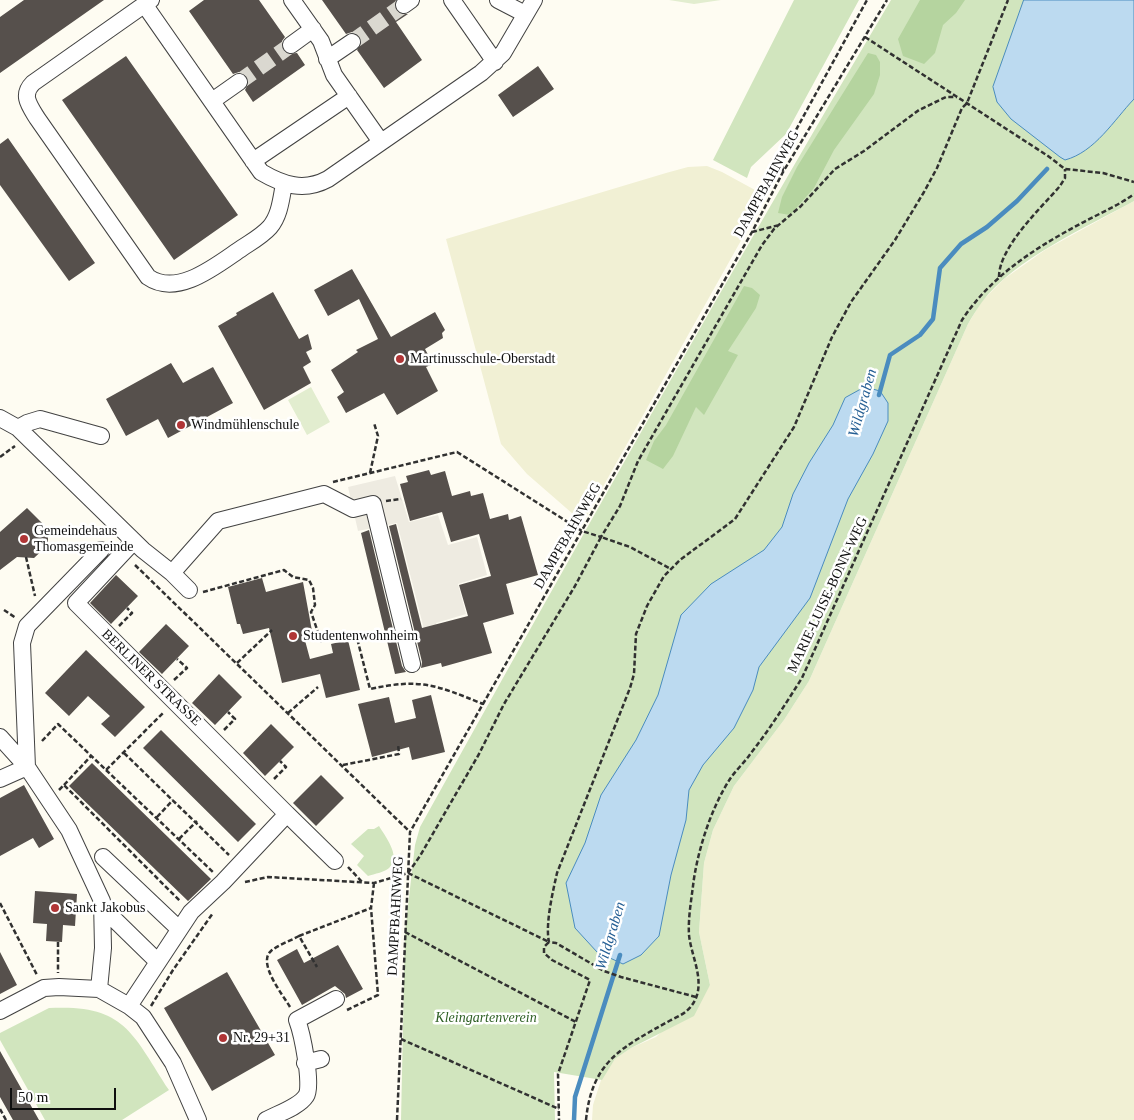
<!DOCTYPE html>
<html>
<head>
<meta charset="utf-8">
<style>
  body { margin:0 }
  #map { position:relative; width:1134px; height:1120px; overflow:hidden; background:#fefcf2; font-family:Georgia,serif }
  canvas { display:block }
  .scale { position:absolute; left:10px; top:1088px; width:106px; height:22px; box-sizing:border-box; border:2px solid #0f0f0f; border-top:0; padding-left:6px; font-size:15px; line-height:18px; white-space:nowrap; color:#0f0f0f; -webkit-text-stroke:4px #fff; paint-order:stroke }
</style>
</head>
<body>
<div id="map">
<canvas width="1134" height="1120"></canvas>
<div class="scale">50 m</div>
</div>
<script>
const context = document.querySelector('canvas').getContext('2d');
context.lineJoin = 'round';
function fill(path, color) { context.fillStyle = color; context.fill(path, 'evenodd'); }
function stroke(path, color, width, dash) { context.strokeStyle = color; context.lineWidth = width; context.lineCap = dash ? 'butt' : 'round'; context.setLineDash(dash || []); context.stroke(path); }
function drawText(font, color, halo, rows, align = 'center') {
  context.font = font + ' Georgia,serif'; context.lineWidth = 5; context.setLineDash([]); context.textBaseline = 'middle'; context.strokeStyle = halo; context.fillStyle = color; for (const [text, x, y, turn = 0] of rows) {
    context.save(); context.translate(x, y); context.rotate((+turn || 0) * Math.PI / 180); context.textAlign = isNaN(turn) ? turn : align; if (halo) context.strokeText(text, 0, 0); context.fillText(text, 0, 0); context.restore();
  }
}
const farmland = new Path2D(`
  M 707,166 L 722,172 L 766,196 L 586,517 L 573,514 L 527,474 L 501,444 L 446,239 L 666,173 L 688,167 Z
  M 1134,201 L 1134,1120 L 592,1120 L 593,1105 L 601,1080 L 615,1059 L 631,1048 L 656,1037 L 710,985 L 699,932 L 704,863 L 713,830 L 734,786 L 784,720 L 809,681 L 968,324 L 982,301 L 1004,279 L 1045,250 Z`);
const green = new Path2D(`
  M 794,0 L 859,0 L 786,134 L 751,167 L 747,178 L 713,160 Z
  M 891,0 L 1134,0 L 1134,201 C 1087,227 1014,259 982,302 C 977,309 972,317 968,324 L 809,681 L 784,720 L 734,786 L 713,830 L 704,863 L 699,932 L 710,985 L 694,1016 L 631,1048 L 615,1059 L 602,1080 L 554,1072 L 555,1120 L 401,1120 L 405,932 L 415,845 L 420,827 C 574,550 729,273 891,0 Z
  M 379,826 C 385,836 401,856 390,867 C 386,872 374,874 368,876 L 357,865 L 364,856 L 351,844 L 368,829 L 374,829 Z
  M 49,1008 C 125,1004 132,1033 169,1090 L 122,1120 L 45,1120 L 0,1040 L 0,1033 Z`);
const forest = new Path2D(`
  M 920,0 L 965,0 L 956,13 L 943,25 L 935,53 L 924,64 L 903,56 L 898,39 Z
  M 868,53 L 876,55 L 880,62 L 880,75 L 874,94 L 834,150 L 814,188 L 790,215 L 778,213 L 782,197 L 797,167 Z
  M 744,286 L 752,288 L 760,295 L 756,308 L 728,351 L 738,355 L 704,415 L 696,407 L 673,456 L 663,469 L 646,460 L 654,441 L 666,425 Z`);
const pitch = new Path2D(`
  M 669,0 L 721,0 L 694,4 Z
  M 311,387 L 330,422 L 307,435 L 288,400 Z`);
const plaza = new Path2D(`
  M 395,476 L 409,522 L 438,515 L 448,545 L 477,537 L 487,575 L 458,584 L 466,614 L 436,623 L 441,642 L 428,645 L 397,523 L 358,531 L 348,487 Z`);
const water = new Path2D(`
  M 1024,0 L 1134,0 L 1134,99 C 1114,120 1095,152 1065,160 L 1060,157 L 1011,119 L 997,102 L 993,87 Z
  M 865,387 L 880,391 L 888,403 L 888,421 L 873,454 L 848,499 L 810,598 L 759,667 L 753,690 L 734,728 L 703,765 L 689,790 L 686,820 L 671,875 L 659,936 L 641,955 L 623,964 L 597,952 L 575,928 L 566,883 L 585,843 L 601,795 L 636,740 L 658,695 L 681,615 L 711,584 L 764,550 L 782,527 L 793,494 L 809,463 L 833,425 L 845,398 Z`);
const stream = new Path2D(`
  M 879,395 L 890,355 L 920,335 L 933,319 L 940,268 L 961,244 L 987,227 L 1017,201 L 1047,169
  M 574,1120 L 575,1097 L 620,955`);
const building = new Path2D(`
  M 24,0 L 104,0 L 0,73 L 0,17 Z
  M 204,0 L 259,0 L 285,37 L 282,41 L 283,50 L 287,54 L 297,53 L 305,65 L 253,102 L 245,90 L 249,82 L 247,76 L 239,72 L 233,74 L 189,11 Z
  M 322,0 L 396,0 L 394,5 L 396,11 L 400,14 L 408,14 L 396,22 L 422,60 L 384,88 L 357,50 L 362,42 L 360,36 L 352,32 L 346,34 Z
  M 126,56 L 238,215 L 174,260 L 62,100 Z
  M 538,66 L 554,89 L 513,117 L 498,95 Z
  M 8,138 L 95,263 L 69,281 L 0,185 L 0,144 Z
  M 352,269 L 391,337 L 435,312 L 445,330 L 442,333 L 443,338 L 425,349 L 433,364 L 426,367 L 438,391 L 397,415 L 384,393 L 346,413 L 337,397 L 344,392 L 331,370 L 358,352 L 356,350 L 378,339 L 359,299 L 328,316 L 314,290 Z
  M 273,292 L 299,339 L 308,334 L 312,349 L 306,352 L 311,362 L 303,367 L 311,383 L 264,410 L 218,326 L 237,315 L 236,313 Z
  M 171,363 L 183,383 L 213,367 L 233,403 L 168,438 L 158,419 L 126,436 L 106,399 Z
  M 429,470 L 431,475 L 445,471 L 452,496 L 470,491 L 471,496 L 483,493 L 490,519 L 508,514 L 509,520 L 521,516 L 538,575 L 506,584 L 514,614 L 483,623 L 492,653 L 442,667 L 441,663 L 421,668 L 422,662 L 389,526 L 396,524 L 422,628 L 468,616 L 459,585 L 491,576 L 479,534 L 451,542 L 442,512 L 410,521 L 400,484 L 408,482 L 406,476 Z
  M 27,508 L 48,529 L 48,545 L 34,558 L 17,557 L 0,570 L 0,532 Z
  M 369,530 L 402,666 L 406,672 L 395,674 L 361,533 Z
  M 116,575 L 138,596 L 111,624 L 90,603 Z
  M 262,578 L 266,592 L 303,582 L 312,631 L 303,633 L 310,659 L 333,653 L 331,644 L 348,640 L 360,690 L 326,698 L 320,674 L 282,683 L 269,628 L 243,634 L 240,624 L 237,624 L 228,587 Z
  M 166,624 L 189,646 L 162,674 L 139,652 Z
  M 86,650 L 145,707 L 115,737 L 101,724 L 110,716 L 88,696 L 69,716 L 45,693 Z
  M 219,674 L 242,697 L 215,725 L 192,703 Z
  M 431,695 L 445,752 L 412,760 L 409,747 L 372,757 L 358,704 L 389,697 L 395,723 L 416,718 L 412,700 Z
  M 271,724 L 294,747 L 265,776 L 243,753 Z
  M 161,730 L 256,824 L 238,842 L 143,748 Z
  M 92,763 L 211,879 L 188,901 L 69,786 Z
  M 321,775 L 344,798 L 316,826 L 293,803 Z
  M 24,785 L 54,839 L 39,848 L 33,838 L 0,856 L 0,798 Z
  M 35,891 L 77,894 L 75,926 L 63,925 L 62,942 L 46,941 L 47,924 L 33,923 Z
  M 338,945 L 363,989 L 346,998 L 345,994 L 335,986 L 302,1005 L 277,960 L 297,949 L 304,963 Z
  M 0,952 L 17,985 L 0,994 Z
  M 227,972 L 275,1055 L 212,1091 L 164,1008 Z
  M 0,1051 L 17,1081 L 39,1120 L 13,1120 L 0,1097 Z`);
const minorTunnel = new Path2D(`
  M 352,42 L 404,5
  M 239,82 L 291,45`);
const path = new Path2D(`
  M 865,37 L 1048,156 L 1065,169 L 1103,173 L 1134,182
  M 783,171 L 781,160 L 785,150 L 867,0
  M 752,232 L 779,225
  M 999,277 C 999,247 1041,208 1060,186 L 1065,178 L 1065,169
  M 0,457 L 15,446
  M 370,473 L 378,436 L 374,423
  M 333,482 L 457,452 L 582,531 L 601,537 L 620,506 L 638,461 L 762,245 L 774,229 L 801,206 L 835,169 L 864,151 L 919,110 L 946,97 L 957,97
  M 386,501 L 401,499
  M 26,557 L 35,596
  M 135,565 L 410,832
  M 203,592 L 284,570 L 293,577 L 309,580 L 313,588 L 315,605 L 311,612 L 321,641 L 356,634 L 370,689 C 421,678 436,685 483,704
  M 4,610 L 16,618
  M 119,626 L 132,613 L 127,608
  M 237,663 L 272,630
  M 174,680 L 187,668 L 177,659
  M 288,713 L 318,687
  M 224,730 L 235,719 L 228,712
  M 42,741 L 58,724 L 106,770 L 164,712
  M 124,753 L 229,855
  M 343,765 L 399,754 L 398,744
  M 106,770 L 214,873
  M 274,779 L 286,767 L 280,761
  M 64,785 L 91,756
  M 59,790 L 64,785 L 180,901
  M 157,817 L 173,800
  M 179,839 L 197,821
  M 348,867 L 363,883
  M 408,873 L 549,942 L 544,947 L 544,953 L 552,960 L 590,980 L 558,1074 L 559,1120
  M 245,882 L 268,877 L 374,883 L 408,873 L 420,856 L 479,754 L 504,704 L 575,586 L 601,537 L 630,547 L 671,569
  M 0,903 L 37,975
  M 405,932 L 576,1022
  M 299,936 L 371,908 L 374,883
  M 58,942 L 58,973
  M 696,997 L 621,977 L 604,971 L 556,943 L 549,942 C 545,924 553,891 557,873 L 630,688 L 634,674 L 636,634 L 647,606 L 664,576 L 680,560 L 735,519 L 794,427 L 832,337 L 851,302 L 895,240 L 924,192 L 937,168 L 962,108 L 967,103 L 1008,0
  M 151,1006 L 173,970 L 213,913
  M 290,1007 C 283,995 257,963 271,951 C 278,945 290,941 299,936 L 317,967
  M 347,1010 L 378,995 L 371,908
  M 401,1039 L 559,1109
  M 0,1109 L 6,1120
  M 397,1120 L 410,832 L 752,232 L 783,172 L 887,0
  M 586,1120 C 592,1060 623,1047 671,1020 C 682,1015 691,1010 696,998 C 704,978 691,955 689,935 C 688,919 691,902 693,886 C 697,852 711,808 730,779 C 736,770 745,762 751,753 C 770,729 786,703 802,678 L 962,320 C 991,276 1035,248 1080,224 C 1098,214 1118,206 1134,194`);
const minor = new Path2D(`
  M 151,0 L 33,83 C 21,95 29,105 37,118 L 148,277 C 178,298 218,264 242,248 C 251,242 262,236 270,227 C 280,215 281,199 284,184
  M 292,0 L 321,41 L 334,75 L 381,142
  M 452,0 L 495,62
  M 498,0 L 525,14
  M 144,4 L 261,172 C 283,185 304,192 328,179 L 481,73 L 503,53 L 534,0
  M 404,5 L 411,0
  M 291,45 L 313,29
  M 327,59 L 352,42
  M 212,101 L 239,82
  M 253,161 L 349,96
  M 0,418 L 18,428 L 143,550 L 172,573 L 218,521 L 324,494 L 353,509 L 373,504 L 412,664
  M 18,428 L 27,423 L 40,419 L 101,436
  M 172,573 L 189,590
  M 0,737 L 27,767 L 0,779
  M 287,814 L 335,861
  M 103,857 L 179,929
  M 114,919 L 158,962
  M 99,989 L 103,948 L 102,901 L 69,830 L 27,767 L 22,643 L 27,626 L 101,550
  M 129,1006 L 191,912 L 223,882 L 287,814 L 76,603 L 134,541
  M 0,1011 L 44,988 L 59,987 L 99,989 L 129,1006 L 143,1017 L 173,1063 L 198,1120
  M 305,1063 L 321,1059
  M 266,1120 C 277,1114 299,1107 306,1096 C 313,1086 302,1033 297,1020 L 336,999`);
const markers = [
  [400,359,5,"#b03536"],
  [181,425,5,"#b03536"],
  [24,539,5,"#b03536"],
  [293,636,5,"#b03536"],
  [55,908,5,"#b03536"],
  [223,1038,5,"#b03536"]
];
const streetNames = [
  ["DAMPFBAHNWEG",767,184,-61],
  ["DAMPFBAHNWEG",568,536,-60],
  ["MARIE-LUISE-BONN-WEG",828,595,-65],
  ["BERLINER STRASSE",151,678,44],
  ["DAMPFBAHNWEG",396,916,-87]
];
const poiNames = [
  ["Martinusschule-Oberstadt",410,359],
  ["Windmühlenschule",191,425],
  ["Gemeindehaus",34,531],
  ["Thomasgemeinde",34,547],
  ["Studentenwohnheim",303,636],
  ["Sankt Jakobus",65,908],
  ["Nr. 29+31",233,1038]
];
const parkNames = [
  ["Kleingartenverein",486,1018]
];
const waterNames = [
  ["Wildgraben",863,403,-74],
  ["Wildgraben",611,936,-73]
];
fill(farmland, '#f1f0d4');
fill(green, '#d1e5be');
fill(forest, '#b5d49f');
fill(pitch, '#e2edcf');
fill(plaza, '#eeebe1');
fill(water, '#bcdaf0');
stroke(water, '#4a8cbf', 1);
stroke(stream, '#4a8cbf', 4.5);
fill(building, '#56504c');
stroke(minorTunnel, '#dad8d0', 16, [16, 8]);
stroke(minor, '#424242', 18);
stroke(path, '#313131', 2.5, [5, 2.5]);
stroke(minor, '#fff', 16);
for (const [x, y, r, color] of markers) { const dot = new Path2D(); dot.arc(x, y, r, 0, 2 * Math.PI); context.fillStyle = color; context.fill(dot); stroke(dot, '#fff', 2); }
drawText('14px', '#0f0f0f', '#fff', streetNames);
drawText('14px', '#0f0f0f', '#fff', poiNames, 'left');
drawText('italic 14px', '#2f6025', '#fff', parkNames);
drawText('italic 15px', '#255f94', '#fff', waterNames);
</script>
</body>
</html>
